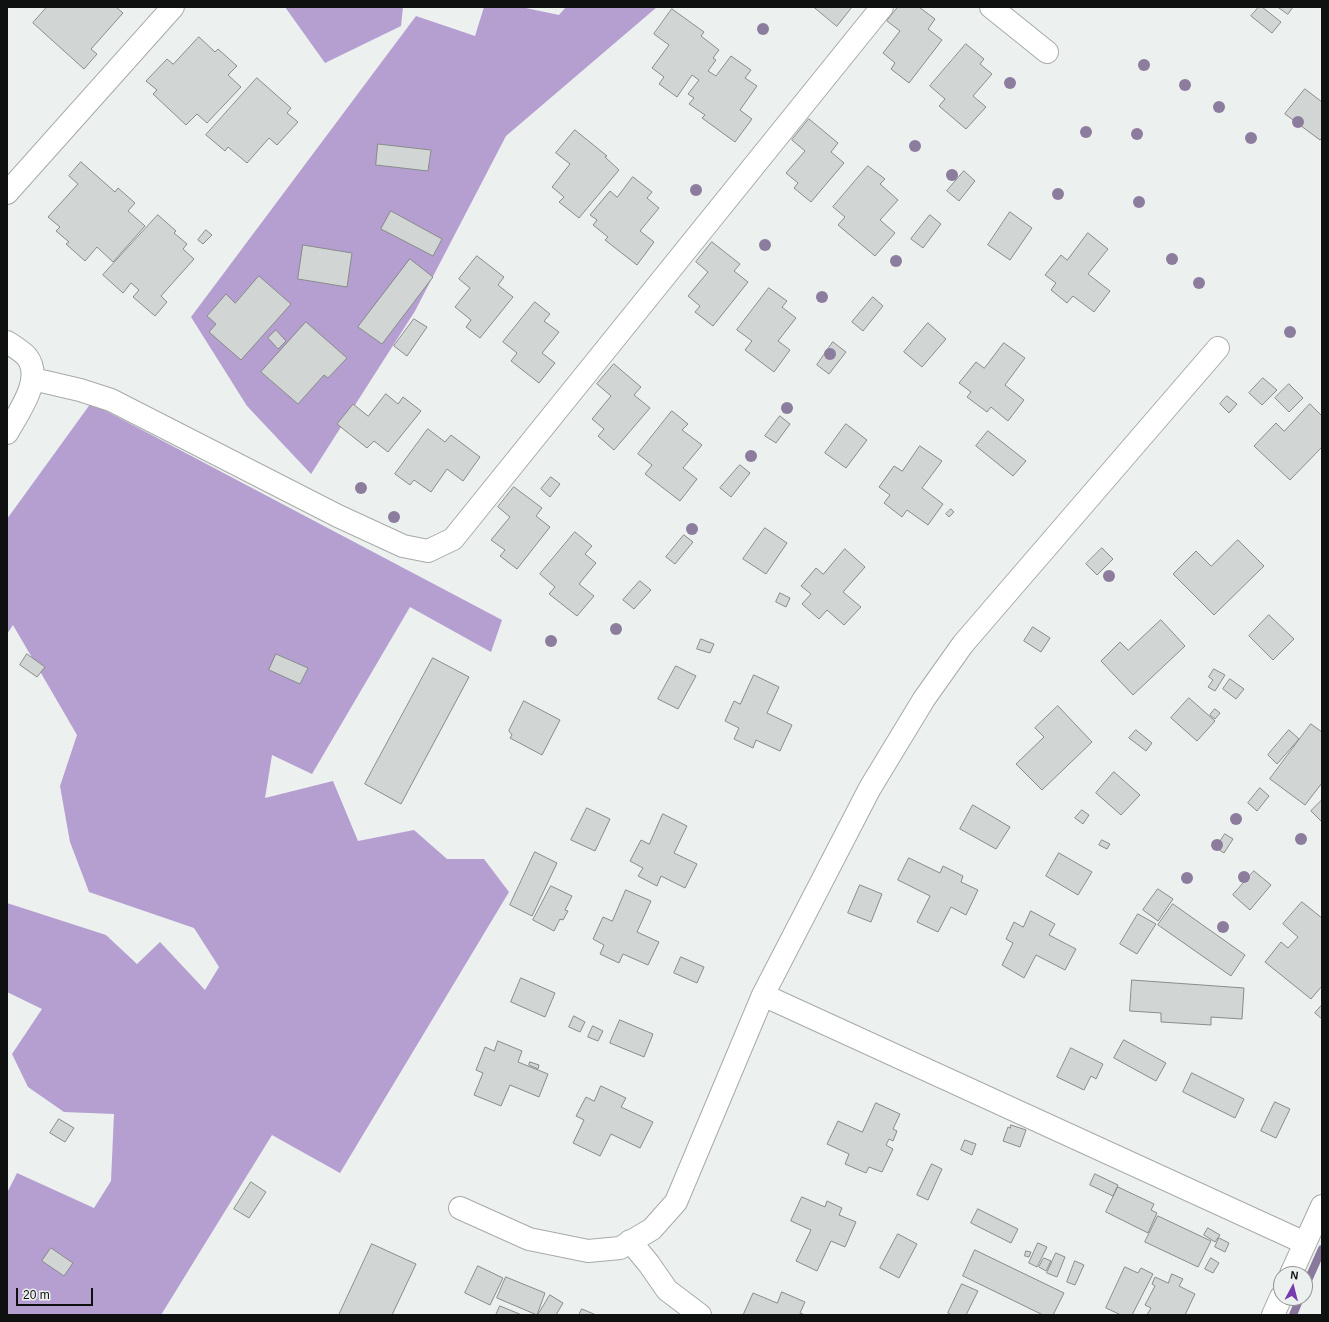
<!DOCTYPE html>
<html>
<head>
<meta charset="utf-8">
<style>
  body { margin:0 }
  #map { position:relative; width:1329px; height:1322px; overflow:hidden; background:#ecf0ef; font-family:Helvetica,sans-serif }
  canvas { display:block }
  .frame { position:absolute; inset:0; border:8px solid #0f1010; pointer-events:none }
  .north { position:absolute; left:1273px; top:1266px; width:40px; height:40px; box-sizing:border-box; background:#ecf0ef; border:1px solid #949696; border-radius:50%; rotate:7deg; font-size:11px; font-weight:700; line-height:16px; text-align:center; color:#0f1010 }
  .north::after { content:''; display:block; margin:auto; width:14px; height:18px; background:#783aaf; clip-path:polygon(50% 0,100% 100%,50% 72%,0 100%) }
  .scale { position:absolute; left:16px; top:1288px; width:77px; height:18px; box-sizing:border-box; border:2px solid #0f1010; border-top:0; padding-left:5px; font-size:12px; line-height:14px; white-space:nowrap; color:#0f1010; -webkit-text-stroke:3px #ecf0ef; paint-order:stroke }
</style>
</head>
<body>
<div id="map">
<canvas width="1329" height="1322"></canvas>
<div class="frame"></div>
<div class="north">N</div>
<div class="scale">20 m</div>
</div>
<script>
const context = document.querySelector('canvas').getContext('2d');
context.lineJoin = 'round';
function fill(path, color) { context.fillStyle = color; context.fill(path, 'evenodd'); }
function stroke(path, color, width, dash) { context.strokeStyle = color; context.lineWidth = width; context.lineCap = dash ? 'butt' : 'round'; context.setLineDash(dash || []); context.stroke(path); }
const forest = new Path2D(`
  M 285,7 L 403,7 L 401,26 L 325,63 Z
  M 484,7 L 521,7 L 559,15 L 566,7 L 657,7 L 506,136 L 415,311 L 311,474 L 247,406 L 191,317 L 416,16 L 475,36 Z
  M 91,403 L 502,620 L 491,652 L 410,607 L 312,774 L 272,755 L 265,798 L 333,781 L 358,841 L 414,830 L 447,859 L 484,859 L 509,892 L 340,1173 L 272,1135 L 161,1315 L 7,1315 L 7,1193 L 17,1173 L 94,1208 L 111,1181 L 114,1114 L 64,1112 L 28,1087 L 12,1054 L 42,1009 L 7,992 L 7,903 L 106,935 L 137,964 L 160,942 L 205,990 L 219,967 L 194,928 L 89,892 L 70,842 L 60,786 L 77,735 L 13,625 L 7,634 L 7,519 Z`);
const stream = new Path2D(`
  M 1305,1287 L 1322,1249
  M 1293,1315 L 1300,1298`);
const building = new Path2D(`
  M 47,7 L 116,7 L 123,13 L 91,49 L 97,54 L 84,69 L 33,23 Z
  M 814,7 L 852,7 L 837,26 Z
  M 898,7 L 919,7 L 935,19 L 928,29 L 942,40 L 909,83 L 891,69 L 895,63 L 883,53 L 900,31 L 887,21 Z
  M 1259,7 L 1262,7 L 1281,22 L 1272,33 L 1251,16 Z
  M 1278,7 L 1293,7 L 1288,14 Z
  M 672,9 L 704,32 L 701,36 L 719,50 L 713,58 L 716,60 L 708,71 L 716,76 L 731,56 L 751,70 L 745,78 L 757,86 L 740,110 L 752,119 L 735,142 L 702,118 L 705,115 L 689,104 L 694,98 L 688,94 L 699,80 L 692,75 L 677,97 L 659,84 L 664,77 L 652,68 L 669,45 L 654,34 Z
  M 199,37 L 215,52 L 218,49 L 237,66 L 228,75 L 241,87 L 207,123 L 197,114 L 186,125 L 153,94 L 157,90 L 146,81 L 167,59 L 173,64 Z
  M 966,44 L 984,59 L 980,64 L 992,74 L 973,96 L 986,107 L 966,129 L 939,106 L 945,99 L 930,86 Z
  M 257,78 L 291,108 L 287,113 L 298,122 L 277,145 L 269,138 L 247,163 L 228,147 L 225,151 L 206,135 Z
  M 1305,89 L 1322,102 L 1322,138 L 1320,140 L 1285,114 Z
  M 809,119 L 838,143 L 831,152 L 844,163 L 811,202 L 794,188 L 798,183 L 786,173 L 805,151 L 792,140 Z
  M 575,130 L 607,156 L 605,157 L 619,170 L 579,218 L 559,202 L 564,197 L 552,187 L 570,164 L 556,153 Z
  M 378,144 L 431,150 L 428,171 L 376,165 Z
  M 81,162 L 115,192 L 118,188 L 135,203 L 128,211 L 145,226 L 113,262 L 97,247 L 85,261 L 66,244 L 69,242 L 56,231 L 60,227 L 48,217 L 78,184 L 69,176 Z
  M 868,166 L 885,179 L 880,184 L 898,200 L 880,220 L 895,233 L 875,256 L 838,225 L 845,217 L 833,207 Z
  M 964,171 L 975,181 L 959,201 L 947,191 Z
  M 633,177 L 652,192 L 647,198 L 659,208 L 640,231 L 654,242 L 637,265 L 605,240 L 608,237 L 593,225 L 597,220 L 590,215 L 610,191 L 617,197 Z
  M 391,211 L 442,239 L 433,256 L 381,229 Z
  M 1010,212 L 1032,228 L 1010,260 L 988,245 Z
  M 158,215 L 176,231 L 174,233 L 187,244 L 183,249 L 194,259 L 161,296 L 167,302 L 155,316 L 133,297 L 139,290 L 131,283 L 123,293 L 103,275 Z
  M 930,215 L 941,224 L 923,248 L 911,239 Z
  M 206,230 L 212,235 L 203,244 L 198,240 Z
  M 1088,233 L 1108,249 L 1088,274 L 1110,291 L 1094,312 L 1073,296 L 1067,303 L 1051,290 L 1056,283 L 1045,275 L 1061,255 L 1067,260 Z
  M 712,242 L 740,264 L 734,271 L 748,282 L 713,326 L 695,312 L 700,306 L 688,296 L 708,272 L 696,262 Z
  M 303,245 L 352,253 L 347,287 L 298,279 Z
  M 477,256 L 504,277 L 498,285 L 513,297 L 480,338 L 466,327 L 471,320 L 455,307 L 470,288 L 459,279 Z
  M 410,259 L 433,277 L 382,344 L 358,327 Z
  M 259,276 L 291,304 L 241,360 L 209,332 L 216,324 L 207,316 L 226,294 L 235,303 Z
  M 769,288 L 787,301 L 782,307 L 796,318 L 778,341 L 790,350 L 774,372 L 745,350 L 752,341 L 737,330 Z
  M 873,297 L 883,306 L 863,331 L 852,322 Z
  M 535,302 L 550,314 L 544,321 L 559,332 L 542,353 L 555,363 L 539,383 L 511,361 L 517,353 L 503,342 Z
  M 414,319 L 427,327 L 407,356 L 394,346 Z
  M 306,322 L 347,358 L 328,378 L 324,375 L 298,404 L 261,372 Z
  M 928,323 L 946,339 L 922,367 L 904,352 Z
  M 276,330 L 286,341 L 278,349 L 268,338 Z
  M 833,342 L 846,352 L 829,374 L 817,365 Z
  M 1004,343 L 1025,358 L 1005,385 L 1024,400 L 1008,421 L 991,407 L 987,412 L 967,397 L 971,392 L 959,383 L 976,362 L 984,368 Z
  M 614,364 L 641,387 L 634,395 L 650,408 L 614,450 L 598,436 L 604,429 L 592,419 L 611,396 L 597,384 Z
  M 1263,378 L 1277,390 L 1262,405 L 1249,393 Z
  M 1289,384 L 1303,398 L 1289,412 L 1275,398 Z
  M 386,394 L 398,404 L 403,397 L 421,411 L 388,452 L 374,441 L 367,448 L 337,424 L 353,404 L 368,416 Z
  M 1227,396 L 1237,404 L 1229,413 L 1220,404 Z
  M 1310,404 L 1322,416 L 1322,447 L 1290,480 L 1254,446 L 1276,423 L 1284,431 Z
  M 672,411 L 688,424 L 682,430 L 702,445 L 683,468 L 697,479 L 680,501 L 645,474 L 652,465 L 638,454 Z
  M 780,416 L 790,424 L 776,443 L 765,436 Z
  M 846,424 L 867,440 L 846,468 L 825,453 Z
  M 428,429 L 445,442 L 451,435 L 480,457 L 463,481 L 447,469 L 431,492 L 414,480 L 410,485 L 395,474 Z
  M 988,431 L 1026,461 L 1013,476 L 976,446 Z
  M 920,446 L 942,461 L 922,488 L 943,504 L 928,525 L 907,510 L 902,517 L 884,503 L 890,495 L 879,487 L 894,466 L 902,471 Z
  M 740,465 L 750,473 L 731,497 L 720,488 Z
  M 551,477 L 560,484 L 550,497 L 541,489 Z
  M 514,487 L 542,508 L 536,516 L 550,527 L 517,569 L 500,556 L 505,550 L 491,540 L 510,517 L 498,507 Z
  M 951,509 L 954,512 L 949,517 L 946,514 Z
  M 765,528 L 787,543 L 766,574 L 743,559 Z
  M 575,532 L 592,546 L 585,554 L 596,563 L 579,584 L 594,596 L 577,616 L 549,594 L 555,587 L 540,574 Z
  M 684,535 L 693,542 L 675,564 L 666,557 Z
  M 1238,540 L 1264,566 L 1214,615 L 1173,574 L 1196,551 L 1211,566 Z
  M 1102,548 L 1113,559 L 1097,575 L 1086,564 Z
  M 845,549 L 865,567 L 843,592 L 861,607 L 844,625 L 827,610 L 819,619 L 802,604 L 811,594 L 801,586 L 816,568 L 823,574 Z
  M 640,581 L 651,590 L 634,609 L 623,600 Z
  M 780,593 L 790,598 L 786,607 L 776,602 Z
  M 1269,615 L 1294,639 L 1273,660 L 1249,636 Z
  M 1161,620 L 1185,646 L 1133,695 L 1101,661 L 1120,642 L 1128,650 Z
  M 1033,627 L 1050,638 L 1041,652 L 1024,641 Z
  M 701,639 L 714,644 L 710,653 L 697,649 Z
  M 27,654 L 45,667 L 37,677 L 20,665 Z
  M 276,654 L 308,668 L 300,684 L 269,670 Z
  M 433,658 L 469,677 L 401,804 L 365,784 Z
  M 676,666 L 696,676 L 678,709 L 658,699 Z
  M 1214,669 L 1225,675 L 1215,691 L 1208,687 L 1213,680 L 1209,677 Z
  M 754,675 L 779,687 L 767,713 L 792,725 L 780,751 L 756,740 L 753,748 L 734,739 L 739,728 L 725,721 L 734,701 L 740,704 Z
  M 1230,679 L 1244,689 L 1236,699 L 1223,689 Z
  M 1189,698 L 1215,721 L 1197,741 L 1171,718 Z
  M 524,701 L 560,720 L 542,755 L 510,738 L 512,735 L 509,731 Z
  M 1058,706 L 1092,742 L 1042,790 L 1016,764 L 1044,737 L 1035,728 Z
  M 1215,709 L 1220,713 L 1215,719 L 1210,715 Z
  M 1311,724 L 1322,732 L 1322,783 L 1305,805 L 1270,779 Z
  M 1136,730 L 1152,743 L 1146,751 L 1129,738 Z
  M 1289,730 L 1299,739 L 1277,764 L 1268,755 Z
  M 1114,772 L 1140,795 L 1121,815 L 1096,793 Z
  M 1260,788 L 1269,796 L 1257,811 L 1248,803 Z
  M 1322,800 L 1322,822 L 1311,811 Z
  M 973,805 L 1010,827 L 996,849 L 960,829 Z
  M 587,808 L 610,819 L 595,851 L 571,840 Z
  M 1082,810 L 1089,815 L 1083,824 L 1075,818 Z
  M 663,814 L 687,826 L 674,853 L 697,864 L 685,888 L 661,876 L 657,886 L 638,876 L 643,868 L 630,861 L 641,840 L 649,844 Z
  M 1225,834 L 1233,839 L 1224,853 L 1216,848 Z
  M 1102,840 L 1110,844 L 1107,849 L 1099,845 Z
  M 535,852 L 557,863 L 532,916 L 510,905 Z
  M 1059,853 L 1092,872 L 1078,895 L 1046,876 Z
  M 909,858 L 940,873 L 943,866 L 963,876 L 961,882 L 978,890 L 966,915 L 951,907 L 938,932 L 917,922 L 930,896 L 898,880 Z
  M 1254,871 L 1271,885 L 1250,910 L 1233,895 Z
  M 860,885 L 882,894 L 871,922 L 848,913 Z
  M 551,886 L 572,896 L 565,910 L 568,911 L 563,920 L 560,919 L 554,931 L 533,920 Z
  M 1158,889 L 1173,899 L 1158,921 L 1143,910 Z
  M 626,890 L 651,901 L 637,932 L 659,942 L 648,965 L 623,954 L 619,963 L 600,954 L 604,945 L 593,939 L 603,917 L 612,921 Z
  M 1302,902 L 1322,918 L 1322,986 L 1311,999 L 1265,962 L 1281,942 L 1288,948 L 1298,937 L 1283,924 Z
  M 1173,904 L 1245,955 L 1231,976 L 1158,925 Z
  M 1031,911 L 1055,924 L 1049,935 L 1076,949 L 1065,970 L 1036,955 L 1024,978 L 1002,965 L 1013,943 L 1006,939 L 1014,922 L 1023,927 Z
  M 1138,914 L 1156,924 L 1137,954 L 1120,944 Z
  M 681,957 L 704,967 L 697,983 L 674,973 Z
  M 521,978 L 555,993 L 545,1017 L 511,1002 Z
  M 1132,980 L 1244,988 L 1242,1019 L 1211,1017 L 1211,1025 L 1161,1022 L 1161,1013 L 1130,1011 Z
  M 1322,1005 L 1322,1019 L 1315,1013 Z
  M 574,1016 L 585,1022 L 580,1032 L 569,1027 Z
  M 620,1020 L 653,1034 L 644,1057 L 610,1043 Z
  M 593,1026 L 603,1031 L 598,1041 L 588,1037 Z
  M 1124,1040 L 1166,1063 L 1156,1081 L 1114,1058 Z
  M 498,1041 L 522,1051 L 518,1062 L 548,1074 L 539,1097 L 510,1085 L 501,1106 L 474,1095 L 483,1073 L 476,1070 L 485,1047 L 494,1051 Z
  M 1071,1048 L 1103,1064 L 1096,1079 L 1091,1076 L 1084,1090 L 1057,1077 Z
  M 530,1062 L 539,1065 L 538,1069 L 529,1065 Z
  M 1192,1073 L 1244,1099 L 1235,1118 L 1183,1092 Z
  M 601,1086 L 626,1098 L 621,1107 L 653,1122 L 640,1148 L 611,1134 L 600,1156 L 573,1143 L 584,1120 L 576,1116 L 586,1097 L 594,1101 Z
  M 1275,1102 L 1290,1109 L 1276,1138 L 1261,1131 Z
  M 876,1103 L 900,1114 L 893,1129 L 897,1131 L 893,1141 L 889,1139 L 886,1145 L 893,1149 L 882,1172 L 869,1167 L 866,1173 L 845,1164 L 849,1154 L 827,1144 L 838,1121 L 862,1132 Z
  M 59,1119 L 74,1128 L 65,1142 L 50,1133 Z
  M 1011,1125 L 1026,1130 L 1020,1147 L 1003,1141 L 1008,1127 L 1010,1128 Z
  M 965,1140 L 976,1144 L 972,1155 L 961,1150 Z
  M 932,1164 L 942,1169 L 928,1200 L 917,1195 Z
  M 1095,1174 L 1118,1185 L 1113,1196 L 1090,1185 Z
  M 251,1182 L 266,1192 L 249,1218 L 234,1209 Z
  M 1118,1187 L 1154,1204 L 1151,1210 L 1157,1213 L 1148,1233 L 1106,1212 Z
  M 802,1197 L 825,1207 L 827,1201 L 842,1208 L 839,1215 L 856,1222 L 845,1247 L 831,1241 L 817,1271 L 796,1261 L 811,1230 L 791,1221 Z
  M 978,1209 L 1018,1229 L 1011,1243 L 971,1223 Z
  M 1158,1216 L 1211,1241 L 1198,1267 L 1145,1242 Z
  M 1208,1228 L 1220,1235 L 1215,1242 L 1204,1235 Z
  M 898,1234 L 917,1244 L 899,1278 L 880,1268 Z
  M 1219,1238 L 1229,1243 L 1225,1252 L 1215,1247 Z
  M 1038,1243 L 1047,1247 L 1037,1267 L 1029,1263 Z
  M 372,1244 L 416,1264 L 392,1315 L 339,1315 Z
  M 51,1248 L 73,1263 L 64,1276 L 42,1261 Z
  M 975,1250 L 1064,1293 L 1053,1315 L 1043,1315 L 963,1276 Z
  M 1026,1251 L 1031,1252 L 1029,1257 L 1025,1256 Z
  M 1056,1253 L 1065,1257 L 1057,1277 L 1047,1273 Z
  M 1044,1258 L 1051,1261 L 1046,1271 L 1039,1267 Z
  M 1211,1258 L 1219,1263 L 1213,1273 L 1205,1269 Z
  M 1075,1261 L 1084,1265 L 1075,1285 L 1067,1282 Z
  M 478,1266 L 503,1278 L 490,1305 L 465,1293 Z
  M 1125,1267 L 1138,1273 L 1141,1268 L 1153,1274 L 1132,1315 L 1121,1315 L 1106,1308 Z
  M 1172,1274 L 1183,1279 L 1179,1286 L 1195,1294 L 1185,1315 L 1147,1315 L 1151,1308 L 1145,1305 L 1155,1286 L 1152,1284 L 1155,1277 L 1168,1283 Z
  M 506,1277 L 545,1293 L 537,1315 L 497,1298 Z
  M 962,1284 L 978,1291 L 966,1315 L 952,1315 L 948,1313 Z
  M 782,1292 L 805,1302 L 800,1313 L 805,1315 L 743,1315 L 753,1293 L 777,1303 Z
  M 550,1295 L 563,1303 L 556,1315 L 538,1315 Z
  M 500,1306 L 522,1315 L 496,1315 Z
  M 582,1309 L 596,1315 L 579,1315 Z`);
const street = new Path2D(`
  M 991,7 L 1047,52
  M 7,193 L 173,7
  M 7,342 C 13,346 22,351 27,357 C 44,379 18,413 7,433
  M 33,379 L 80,390 L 111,400 L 338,516 L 403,546 L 428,551 L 453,539 L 882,7
  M 763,995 L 1305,1243
  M 460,1208 L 529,1239 L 588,1251 L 620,1248 L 652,1229 L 676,1202 L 763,995 L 870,788 L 924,699 L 963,644 L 1218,348
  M 630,1241 L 649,1264 L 667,1290 L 700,1315`);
const secondary = new Path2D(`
  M 1291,1274 L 1322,1206
  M 1273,1315 L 1281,1297`);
const trees = [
  [763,29],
  [1144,65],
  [1010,83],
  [1185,85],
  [1219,107],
  [1298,122],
  [1086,132],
  [1137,134],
  [1251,138],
  [915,146],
  [952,175],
  [696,190],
  [1058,194],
  [1139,202],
  [765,245],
  [1172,259],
  [896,261],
  [1199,283],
  [822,297],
  [1290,332],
  [830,354],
  [787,408],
  [751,456],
  [361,488],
  [394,517],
  [692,529],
  [1109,576],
  [616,629],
  [551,641],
  [1236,819],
  [1301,839],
  [1217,845],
  [1244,877],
  [1187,878],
  [1223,927]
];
fill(forest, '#b59fd1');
stroke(stream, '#897a9d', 8);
fill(building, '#d1d5d4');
stroke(building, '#888c8b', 1);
stroke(street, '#a6aaa8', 24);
stroke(secondary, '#a6aaa8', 24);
stroke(street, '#fff', 22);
stroke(secondary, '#fff', 22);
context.fillStyle = '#8c7d9e';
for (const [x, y] of trees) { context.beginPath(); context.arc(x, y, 6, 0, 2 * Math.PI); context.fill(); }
</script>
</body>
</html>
